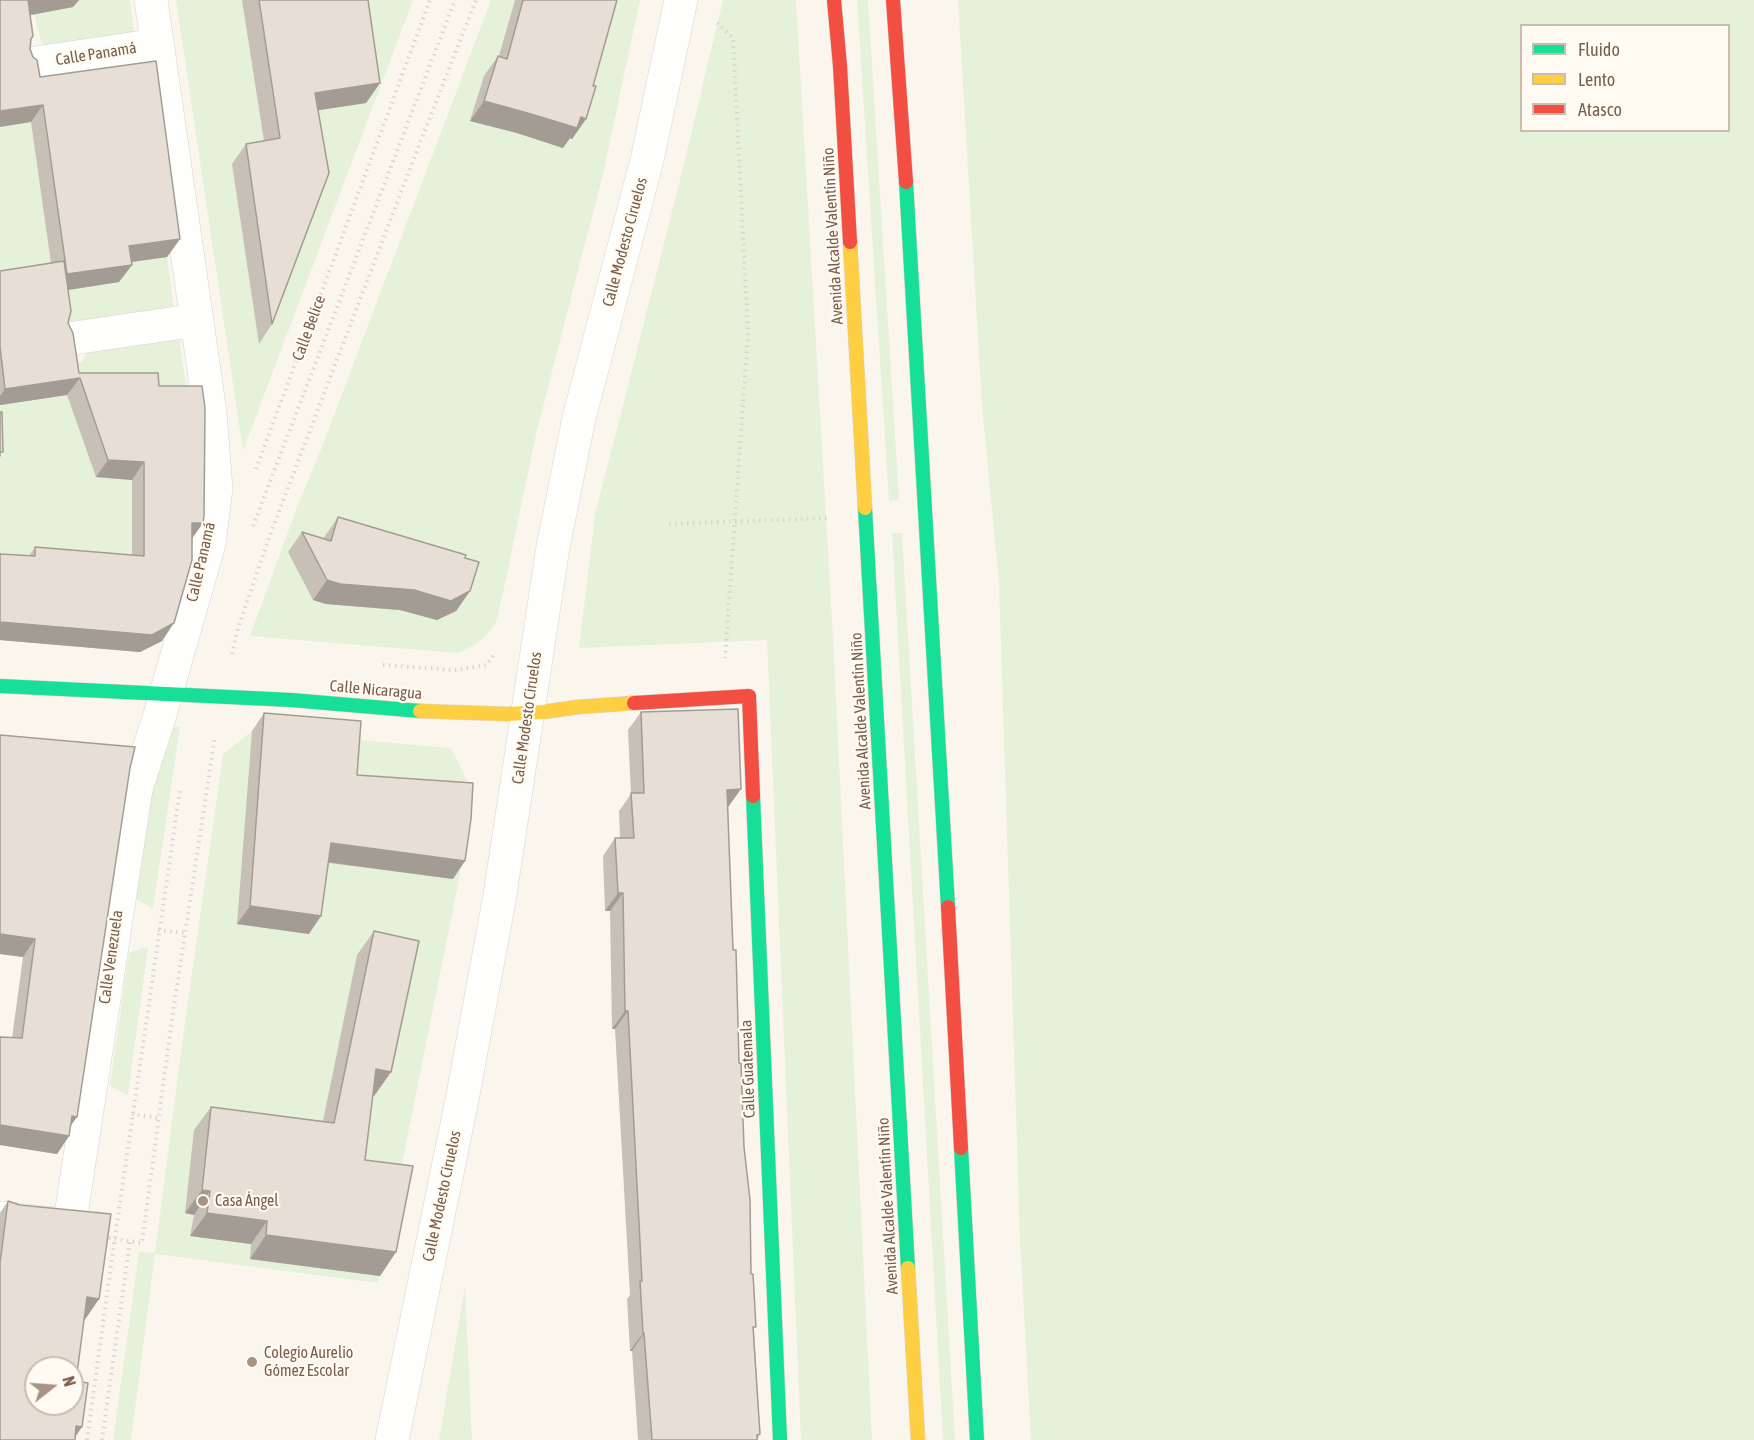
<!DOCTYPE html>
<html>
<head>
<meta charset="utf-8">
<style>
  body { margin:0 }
  #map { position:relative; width:1754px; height:1440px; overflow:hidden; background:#faf6ee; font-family:"Asap Condensed",sans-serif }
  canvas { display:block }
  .legend { position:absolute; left:1520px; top:24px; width:210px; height:108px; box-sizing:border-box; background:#fffbf2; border:2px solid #cabcaf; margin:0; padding:8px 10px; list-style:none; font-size:18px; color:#7b5e4b }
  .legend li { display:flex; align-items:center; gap:12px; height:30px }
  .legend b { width:30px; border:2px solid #cabcaf }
  .north { position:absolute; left:24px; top:1356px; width:60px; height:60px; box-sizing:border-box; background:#fffbf2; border:2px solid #cabcaf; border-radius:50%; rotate:73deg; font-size:16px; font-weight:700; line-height:24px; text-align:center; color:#7b5e4b }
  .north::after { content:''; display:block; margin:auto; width:21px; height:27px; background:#a79384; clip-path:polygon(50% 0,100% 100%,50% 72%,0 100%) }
</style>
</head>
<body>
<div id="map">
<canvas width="1754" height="1440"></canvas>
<ul class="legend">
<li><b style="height:8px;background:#16e098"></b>Fluido</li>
<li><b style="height:8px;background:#ffcf43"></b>Lento</li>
<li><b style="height:8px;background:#f24e42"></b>Atasco</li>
</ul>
<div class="north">N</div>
</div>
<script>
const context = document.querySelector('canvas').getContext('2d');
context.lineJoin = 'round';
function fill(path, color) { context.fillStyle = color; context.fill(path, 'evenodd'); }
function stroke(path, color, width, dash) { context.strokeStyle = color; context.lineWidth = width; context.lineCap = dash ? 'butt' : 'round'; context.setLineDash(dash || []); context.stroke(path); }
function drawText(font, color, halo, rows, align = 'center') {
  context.font = font + ' "Asap Condensed",sans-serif'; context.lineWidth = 4.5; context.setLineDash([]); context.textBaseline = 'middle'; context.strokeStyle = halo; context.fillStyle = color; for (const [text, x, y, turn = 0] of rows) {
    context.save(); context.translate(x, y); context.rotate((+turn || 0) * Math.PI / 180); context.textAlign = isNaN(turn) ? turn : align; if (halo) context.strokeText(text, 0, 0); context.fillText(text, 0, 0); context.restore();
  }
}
const green = new Path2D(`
  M 0,0 L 130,0 L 135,37 L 44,51 L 34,14 L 31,7 L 14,7 L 32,122 L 158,185 L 175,317 L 85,329 L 63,365 L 82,362 L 93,340 L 178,331 L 189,403 L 191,540 L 162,641 L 140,652 L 0,640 Z
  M 176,0 L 413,0 L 243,451 Z
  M 491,0 L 640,0 L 603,174 L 537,430 L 498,617 C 490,636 476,646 457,653 L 250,636 L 296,510 L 322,447 Z
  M 723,0 L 796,0 L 833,637 L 872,1440 L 801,1440 L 767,640 L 579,648 L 595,515 L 682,172 Z
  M 857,0 L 868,0 L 899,500 L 889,501 Z
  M 958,0 L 1754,0 L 1754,1440 L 1031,1440 L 1020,1239 L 999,583 L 982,406 ZM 1522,26 L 1728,26 L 1728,130 L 1522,130 Z
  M 892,533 L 902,533 L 955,1440 L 943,1440 Z
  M 168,727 L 180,727 L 153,909 L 135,898 L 149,795 Z
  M 252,731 L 451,748 L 471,789 L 466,837 L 459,880 L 378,1283 L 155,1254 L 131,1440 L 113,1440 L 139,1252 L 155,1253 L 182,1044 L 223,754 Z
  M 148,947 L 128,1095 L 110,1086 L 129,952 Z
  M 465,1286 L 472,1440 L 439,1440 Z`);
const path = new Path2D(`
  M 717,23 L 733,38 L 748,333 L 725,658
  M 256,469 L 430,0
  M 669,524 L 827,518
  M 253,526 L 455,0
  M 232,654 L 238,628 L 270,535 L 411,166 L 476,0
  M 383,665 L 455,670 L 487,665 L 495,653
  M 158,930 L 185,933
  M 132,1114 L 158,1118
  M 103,1237 L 142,1243 L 172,1019 L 215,736
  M 87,1440 L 113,1251 L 180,790
  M 102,1440 L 130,1241`);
const street = new Path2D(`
  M 36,63 L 157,45
  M 74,338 L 197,320
  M 0,1218 L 62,1225 L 67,1224 L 71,1215 L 136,789 L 159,718 L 209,544 L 216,488 L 210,412 L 151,0
  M 392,1440 L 462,1100 L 499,901 L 553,547 L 579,418 L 647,160 L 681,0`);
const fast = new Path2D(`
  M 906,182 L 948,907
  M 865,508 L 908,1268
  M 0,686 L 291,700 L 420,711
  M 753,796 L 780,1440
  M 961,1148 L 977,1440`);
const slow = new Path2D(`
  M 850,242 L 865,508
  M 420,711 L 507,714 L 543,712 L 578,707 L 634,703
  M 908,1268 L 918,1440`);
const jam = new Path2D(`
  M 834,0 L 840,66 L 850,242
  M 893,0 L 906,182
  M 634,703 L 749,696 L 753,796
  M 948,907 L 961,1148`);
const wall = new Path2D(`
  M 0,0 L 79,0 L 73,7 L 30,15 L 31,39 L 30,49 L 40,77 L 180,239 L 167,257 L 131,262 L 132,265 L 119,282 L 68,290 L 68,323 L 79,373 L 159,386 L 203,523 L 192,538 L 162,641 L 140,652 L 0,640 L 0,554 L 29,556 L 35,547 L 132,555 L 132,480 L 96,477 L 67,395 L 0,405 L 0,271 L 51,263 L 31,122 Z
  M 242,0 L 368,0 L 380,83 L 366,103 L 318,110 L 272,324 L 259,344 L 232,164 L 246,144 L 264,141 Z
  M 515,0 L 617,0 L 593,86 L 586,119 L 572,139 L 570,138 L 563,148 L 517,133 L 470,121 L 484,76 L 498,56 L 499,56 Z
  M 338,517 L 465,558 L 470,591 L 456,611 L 437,620 L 400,610 L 326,604 L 313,600 L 288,552 L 302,532 L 323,539 Z
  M 641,712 L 741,789 L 728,807 L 733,950 L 751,1274 L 754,1331 L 760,1434 L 757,1440 L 638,1440 L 632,1351 L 630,1351 L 627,1299 L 630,1295 L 615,1029 L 612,1029 L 610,911 L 605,911 L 603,856 L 615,838 L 620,838 L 619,811 L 631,794 L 628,730 Z
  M 264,713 L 357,775 L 453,879 L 329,863 L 309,934 L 237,924 L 252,731 Z
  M 0,735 L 130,768 L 69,1136 L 57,1154 L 0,1145 L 0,1037 L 12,1038 L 23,957 L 0,954 Z
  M 374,931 L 391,1072 L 374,1096 L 372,1096 L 365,1160 L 396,1252 L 380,1276 L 250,1259 L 251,1244 L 190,1236 L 194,1215 L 185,1213 L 194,1130 L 211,1107 L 323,1121 L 357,955 Z
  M 8,1201 L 99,1299 L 83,1322 L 76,1381 L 75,1436 L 0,1440 L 0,1213 Z`);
const shadedWall = new Path2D(`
  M 27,0 L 79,0 L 73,7 L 15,18 Z
  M 380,83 L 366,103 L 301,113 L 315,93 Z
  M 484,101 L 581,117 L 586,119 L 572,139 L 570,138 L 563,148 L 517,133 L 470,121 Z
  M 43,105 L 31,122 L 0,127 L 0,111 Z
  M 180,239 L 167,257 L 117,264 L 129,246 Z
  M 132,265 L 119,282 L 55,292 L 67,274 Z
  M 80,378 L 67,395 L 0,405 L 0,396 L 5,389 Z
  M 108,460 L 144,462 L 132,480 L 96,477 Z
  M 192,523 L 203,523 L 191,540 Z
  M 327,580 L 470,591 L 456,611 L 437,620 L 400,610 L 326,604 L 313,600 Z
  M 0,622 L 174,623 L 162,641 L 140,652 L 0,640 Z
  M 741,789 L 728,807 L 714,808 L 727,790 Z
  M 331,843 L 465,861 L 453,879 L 319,861 Z
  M 618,893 L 623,893 L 610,911 L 605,911 Z
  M 250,906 L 321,916 L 309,934 L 237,924 Z
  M 0,934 L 35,939 L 23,957 L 0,954 Z
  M 625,1011 L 628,1011 L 615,1029 L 612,1029 Z
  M 376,1069 L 391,1072 L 374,1096 L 359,1093 Z
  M 72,1116 L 77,1117 L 64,1135 Z
  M 0,1125 L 69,1136 L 57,1154 L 0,1145 Z
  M 202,1190 L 210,1191 L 194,1215 L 185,1213 Z
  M 207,1213 L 267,1221 L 251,1244 L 190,1236 Z
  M 266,1235 L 396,1252 L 380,1276 L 250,1259 Z
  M 87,1297 L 99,1299 L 77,1331 Z
  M 643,1333 L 644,1333 L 632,1351 L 630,1351 Z
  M 76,1426 L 82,1427 L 73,1440 Z`);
const building = new Path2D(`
  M 0,0 L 28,0 L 33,36 L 31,39 L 30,49 L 33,57 L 37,60 L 40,77 L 156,61 L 180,239 L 129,246 L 132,265 L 67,274 L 43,105 L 0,111 Z
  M 259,0 L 368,0 L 380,83 L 315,93 L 329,173 L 272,324 L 246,144 L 280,138 Z
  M 523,0 L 617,0 L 593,86 L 596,86 L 586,119 L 581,117 L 577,128 L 531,114 L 484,101 L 498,56 L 507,59 Z
  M 64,261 L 71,311 L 68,323 L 73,333 L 79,373 L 158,373 L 159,386 L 202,386 L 205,408 L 204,516 L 203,523 L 192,523 L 192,560 L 174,623 L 152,635 L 0,622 L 0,554 L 35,556 L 35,547 L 144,556 L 144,462 L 108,460 L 80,378 L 5,389 L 0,347 L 0,271 Z
  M 0,412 L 2,412 L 3,452 L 0,452 L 0,456 Z
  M 338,517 L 466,555 L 465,558 L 479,562 L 470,591 L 451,601 L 414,590 L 340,584 L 327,580 L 302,532 L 331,541 Z
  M 738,709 L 741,789 L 727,790 L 733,950 L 736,950 L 739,1063 L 741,1063 L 744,1147 L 750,1200 L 751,1274 L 753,1274 L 756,1327 L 753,1327 L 760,1434 L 757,1435 L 757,1440 L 652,1440 L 644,1333 L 643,1333 L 640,1281 L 642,1281 L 628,1011 L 625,1011 L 623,893 L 618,893 L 615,838 L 634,838 L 631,793 L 644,793 L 641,712 Z
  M 264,713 L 361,721 L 357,775 L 473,783 L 471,819 L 465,861 L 331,843 L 321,916 L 250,906 Z
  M 0,735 L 135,747 L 130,768 L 77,1117 L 72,1116 L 69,1136 L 0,1125 L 0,1037 L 22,1038 L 35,939 L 0,934 Z
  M 374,931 L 419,941 L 391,1072 L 376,1069 L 365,1160 L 413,1166 L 396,1252 L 266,1235 L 267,1221 L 207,1213 L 210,1191 L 202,1190 L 211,1107 L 334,1123 Z
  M 8,1201 L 20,1205 L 111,1214 L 99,1299 L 87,1297 L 76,1381 L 88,1383 L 82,1427 L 76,1426 L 75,1440 L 0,1440 L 0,1263 ZM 36,1368 L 72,1368 L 72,1404 L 36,1404 Z`);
const markers = [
  [203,1201,6,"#a79384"],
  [252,1362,6,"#a79384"]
];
const streetNames = [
  ["Calle Panamá",96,54,-9],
  ["Avenida Alcalde Valentín Niño",833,236,-93],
  ["Calle Modesto Ciruelos",625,242,-75],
  ["Calle Belice",309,328,-70],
  ["Calle Panamá",201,562,-77],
  ["Calle Nicaragua",376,690,5],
  ["Calle Modesto Ciruelos",527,718,-82],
  ["Avenida Alcalde Valentín Niño",861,721,-93],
  ["Calle Venezuela",111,957,-82],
  ["Calle Guatemala",748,1069,-92],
  ["Calle Modesto Ciruelos",442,1196,-78],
  ["Avenida Alcalde Valentín Niño",888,1206,-93]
];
const poiNames = [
  ["Casa Ángel",215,1201],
  ["Colegio Aurelio",264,1353],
  ["Gómez Escolar",264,1371]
];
fill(green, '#e6f1d9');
stroke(street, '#d9d3cc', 34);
stroke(fast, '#dad2ca', 15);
stroke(slow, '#dad2ca', 15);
stroke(jam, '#dad2ca', 15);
stroke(path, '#dcd5ce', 4, [1.5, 4.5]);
stroke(street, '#fefefc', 33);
stroke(fast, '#16e098', 14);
stroke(slow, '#ffcf43', 14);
stroke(jam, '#f24e42', 14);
fill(wall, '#c7c0b7');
fill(shadedWall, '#a29c95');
fill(building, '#e7dfd5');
stroke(building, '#a29c95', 1.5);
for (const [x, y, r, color] of markers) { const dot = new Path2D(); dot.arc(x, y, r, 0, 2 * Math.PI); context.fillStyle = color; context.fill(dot); stroke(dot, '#fffbf2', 2); }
drawText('16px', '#7b5e4b', '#fffbf2', streetNames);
drawText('16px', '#7b5e4b', '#fffbf2', poiNames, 'left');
</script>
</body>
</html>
